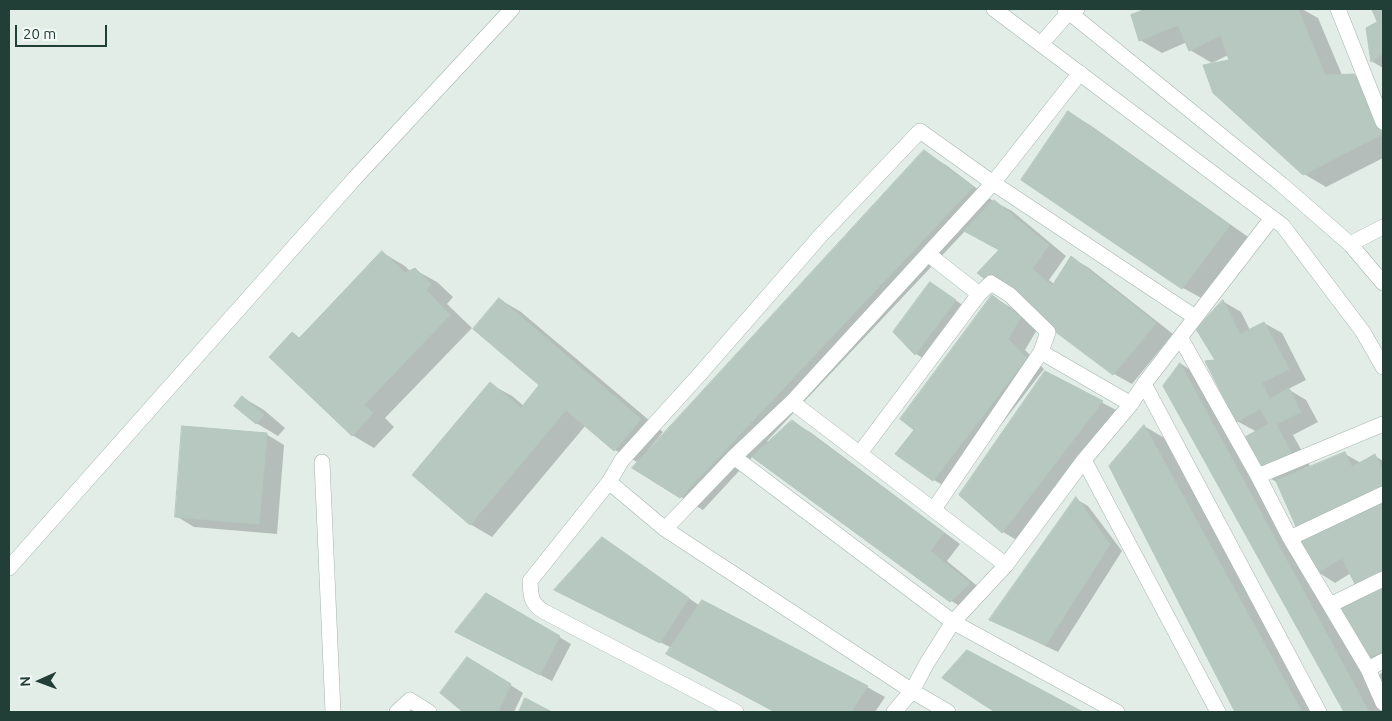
<!DOCTYPE html>
<html>
<head>
<meta charset="utf-8">
<style>
  body { margin:0 }
  #map { position:relative; width:1392px; height:721px; overflow:hidden; background:#e2ede8; font-family:Ubuntu,sans-serif }
  canvas { display:block }
  .frame { position:absolute; inset:0; border:10px solid #213f37; pointer-events:none }
  .north { position:absolute; left:15px; top:656px; width:50px; height:50px; -webkit-text-stroke:4px #f3f9f6; paint-order:stroke; rotate:268deg; font-size:14px; font-weight:700; line-height:20px; text-align:center; color:#213f37 }
  .north::after { content:''; display:block; margin:auto; width:18px; height:22px; background:#213f37; clip-path:polygon(50% 0,100% 100%,50% 72%,0 100%) }
  .scale { position:absolute; left:15px; top:25px; width:92px; height:22px; box-sizing:border-box; border:2px solid #213f37; border-top:0; padding-left:6px; font-size:15px; line-height:18px; white-space:nowrap; color:#213f37; -webkit-text-stroke:4px #f3f9f6; paint-order:stroke }
</style>
</head>
<body>
<div id="map">
<canvas width="1392" height="721"></canvas>
<div class="frame"></div>
<div class="north">N</div>
<div class="scale">20 m</div>
</div>
<script>
const context = document.querySelector('canvas').getContext('2d');
context.lineJoin = 'round';
function fill(path, color) { context.fillStyle = color; context.fill(path, 'evenodd'); }
function stroke(path, color, width, dash) { context.strokeStyle = color; context.lineWidth = width; context.lineCap = dash ? 'butt' : 'round'; context.setLineDash(dash || []); context.stroke(path); }
const shadow = new Path2D(`
  M 1149,9 L 1302,9 L 1318,18 L 1342,75 L 1354,75 L 1376,88 L 1383,100 L 1383,158 L 1326,187 L 1304,174 L 1230,61 L 1228,55 L 1212,63 L 1190,50 L 1187,42 L 1162,53 L 1140,40 L 1133,15 Z
  M 1373,9 L 1383,9 L 1383,68 L 1373,62 L 1367,28 L 1379,22 Z
  M 1068,112 L 1090,125 L 1251,239 L 1205,300 L 1183,288 Z
  M 924,152 L 946,165 L 993,201 L 1012,211 L 1066,256 L 1049,280 L 1054,284 L 1072,258 L 1089,268 L 1173,334 L 1132,384 L 1114,374 L 979,272 L 1000,250 L 966,230 L 767,441 L 769,443 L 792,422 L 810,432 L 960,544 L 947,561 L 987,594 L 968,611 L 950,600 L 753,456 L 703,510 L 681,497 L 639,463 L 615,450 L 586,425 L 492,537 L 470,524 L 490,384 L 512,396 L 524,406 L 541,385 L 499,299 L 521,312 L 663,432 L 648,450 L 650,451 Z
  M 383,253 L 405,266 L 411,272 L 415,270 L 437,282 L 453,297 L 447,304 L 472,328 L 385,418 L 394,427 L 374,448 L 352,435 L 292,334 L 300,338 Z
  M 942,291 L 967,308 L 928,361 L 916,354 L 894,332 Z
  M 993,297 L 1010,307 L 1038,328 L 1025,350 L 1044,369 L 951,490 L 934,480 L 897,454 L 916,430 Z
  M 1224,302 L 1241,312 L 1250,330 L 1264,323 L 1282,333 L 1306,380 L 1288,389 L 1306,400 L 1318,422 L 1293,435 L 1310,466 L 1303,469 L 1304,471 L 1345,454 L 1361,463 L 1375,456 L 1383,461 L 1383,666 L 1369,657 L 1370,594 L 1351,573 L 1335,583 L 1318,572 L 1278,483 L 1260,472 L 1257,432 L 1237,421 L 1218,362 Z
  M 1181,364 L 1202,377 L 1383,712 L 1345,712 L 1165,386 Z
  M 1045,373 L 1120,412 L 1020,542 L 1003,532 Z
  M 242,397 L 264,410 L 285,428 L 278,436 L 256,423 Z
  M 1144,426 L 1166,439 L 1316,712 L 1237,712 L 1111,466 Z
  M 266,434 L 284,445 L 277,534 L 194,527 L 176,516 Z
  M 1076,499 L 1088,506 L 1122,551 L 1058,652 L 1003,626 L 991,620 Z
  M 602,538 L 615,546 L 700,606 L 867,687 L 885,697 L 875,712 L 776,712 L 685,664 L 672,648 L 568,597 Z
  M 486,594 L 571,644 L 552,681 L 469,638 Z
  M 967,651 L 1080,712 L 997,712 L 944,678 Z
  M 480,666 L 523,693 L 514,712 L 465,712 L 441,693 Z
  M 1383,672 L 1383,683 L 1379,675 Z`);
const building = new Path2D(`
  M 1146,9 L 1298,9 L 1325,75 L 1354,74 L 1370,101 L 1383,134 L 1303,175 L 1213,93 L 1203,65 L 1229,60 L 1221,35 L 1189,51 L 1178,25 L 1139,41 L 1131,15 Z
  M 1372,9 L 1383,9 L 1383,53 L 1371,62 L 1366,28 L 1377,22 Z
  M 1068,111 L 1230,225 L 1182,289 L 1021,180 Z
  M 924,150 L 973,187 L 680,498 L 632,468 Z
  M 994,200 L 1049,245 L 1032,269 L 1052,286 L 1071,256 L 1156,323 L 1113,375 L 977,273 L 999,250 L 964,231 Z
  M 382,251 L 405,273 L 415,268 L 431,284 L 426,290 L 450,315 L 364,405 L 373,413 L 352,436 L 269,357 L 292,332 L 299,338 Z
  M 930,282 L 956,300 L 915,355 L 893,332 Z
  M 992,295 L 1021,317 L 1008,339 L 1027,358 L 933,481 L 895,454 L 914,430 L 900,419 Z
  M 499,298 L 641,419 L 614,451 L 566,410 L 470,525 L 412,475 L 490,382 L 521,408 L 539,385 L 473,329 Z
  M 1223,300 L 1240,334 L 1264,322 L 1289,369 L 1262,383 L 1270,399 L 1289,388 L 1301,412 L 1276,424 L 1293,456 L 1259,473 L 1241,439 L 1269,424 L 1260,409 L 1236,422 L 1205,361 L 1215,360 L 1196,329 Z
  M 1180,363 L 1369,712 L 1344,712 L 1163,386 Z
  M 1045,371 L 1103,401 L 1002,533 L 959,495 Z
  M 242,396 L 264,415 L 256,424 L 234,406 Z
  M 792,420 L 944,533 L 930,551 L 970,583 L 950,602 L 752,457 Z
  M 1144,425 L 1302,712 L 1235,712 L 1109,466 Z
  M 182,426 L 267,433 L 259,524 L 175,517 Z
  M 1345,452 L 1352,467 L 1375,454 L 1383,472 L 1383,490 L 1297,529 L 1276,481 Z
  M 1076,497 L 1110,544 L 1046,645 L 989,620 Z
  M 1383,501 L 1383,573 L 1357,588 L 1342,558 L 1317,573 L 1297,541 Z
  M 602,537 L 689,598 L 660,643 L 554,590 Z
  M 1383,587 L 1383,651 L 1368,658 L 1338,608 Z
  M 486,593 L 560,636 L 540,675 L 455,632 Z
  M 702,600 L 868,686 L 851,712 L 775,712 L 666,654 Z
  M 967,650 L 1083,712 L 995,712 L 942,678 Z
  M 467,657 L 511,684 L 498,712 L 463,712 L 440,693 Z
  M 525,698 L 552,712 L 519,712 Z`);
const service = new Path2D(`
  M 322,462 L 333,712`);
const minor = new Path2D(`
  M 1338,9 L 1383,122
  M 1041,44 L 1069,12 L 1077,9
  M 1350,244 L 1383,227
  M 928,254 L 979,294 L 991,283 L 1010,295 L 1048,332 L 1041,352 L 1131,404
  M 1180,337 L 1258,476 L 1290,538 L 1368,669 L 1383,703
  M 1144,384 L 1319,712
  M 792,402 L 1006,565
  M 860,453 L 979,294
  M 734,457 L 953,622 L 1117,712
  M 1084,460 L 1218,712
  M 1258,476 L 1383,424
  M 609,482 L 665,529 L 912,691 L 948,712
  M 934,509 L 1041,352
  M 665,529 L 734,457 L 792,402 L 993,183 L 1080,73
  M 1290,538 L 1383,494
  M 9,568 L 355,178 L 512,9
  M 1330,605 L 1383,579
  M 1368,669 L 1383,661
  M 397,712 L 410,700 L 429,712
  M 736,712 L 543,611 C 530,602 531,596 530,581 L 609,482 L 622,460 L 700,374 L 822,234 L 920,131 L 993,183 L 1195,317
  M 894,712 L 912,691 L 927,663 L 953,622 L 1006,565 L 1084,460 L 1131,404 L 1144,384 L 1272,218`);
const tertiary = new Path2D(`
  M 994,9 L 1283,226 L 1363,332 L 1383,367
  M 1065,9 L 1281,184 L 1350,244 L 1383,283`);
fill(shadow, '#0003');
fill(building, '#b7c8c1');
stroke(building, '#b4c7bf', 1);
stroke(service, '#a4b5af', 16);
stroke(minor, '#a4b5af', 16);
stroke(tertiary, '#a4b5af', 16);
stroke(service, '#fff', 15);
stroke(minor, '#fff', 15);
stroke(tertiary, '#fff', 15);
</script>
</body>
</html>
